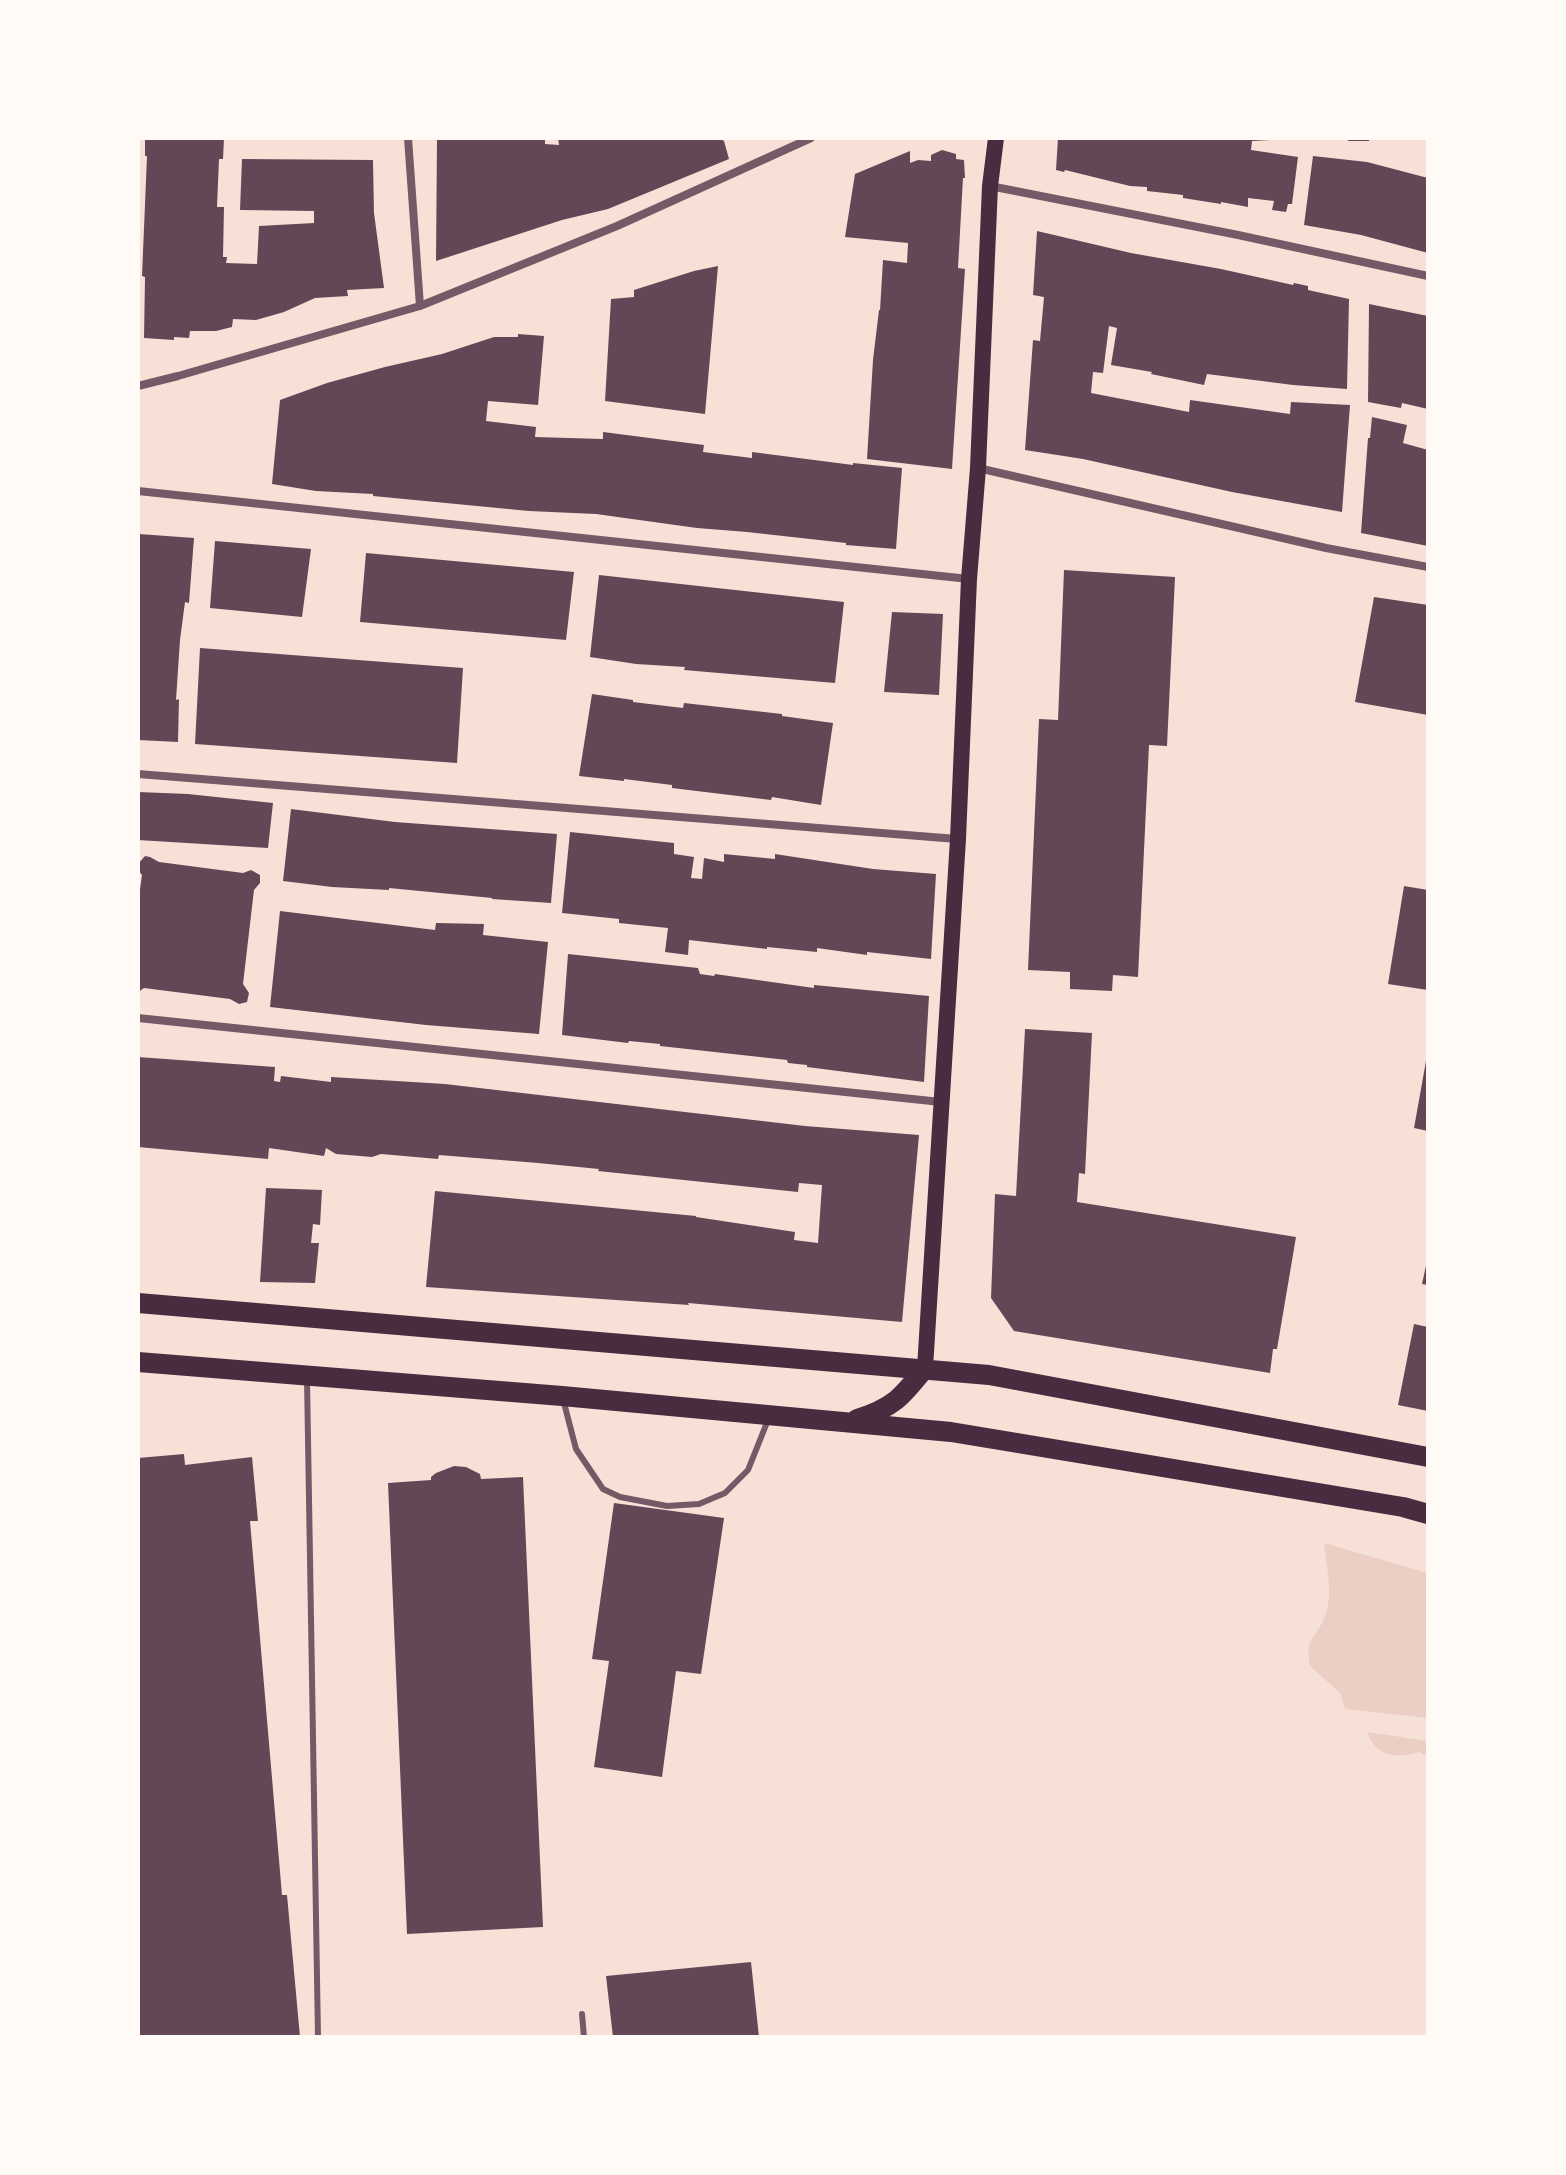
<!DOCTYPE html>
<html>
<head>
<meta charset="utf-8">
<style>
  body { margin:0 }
  #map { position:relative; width:1566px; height:2175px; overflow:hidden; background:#f7e1d7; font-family:Figtree,sans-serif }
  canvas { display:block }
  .frame { position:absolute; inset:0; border:140px solid #fffaf5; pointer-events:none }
</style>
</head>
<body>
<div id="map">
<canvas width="1566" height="2175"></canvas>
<div class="frame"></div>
</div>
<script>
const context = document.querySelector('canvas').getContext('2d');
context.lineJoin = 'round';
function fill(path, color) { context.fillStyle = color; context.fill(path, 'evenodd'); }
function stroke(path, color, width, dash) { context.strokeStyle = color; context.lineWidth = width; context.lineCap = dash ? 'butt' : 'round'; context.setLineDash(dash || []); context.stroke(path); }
const green = new Path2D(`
  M 1324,1543 L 1428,1573 L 1428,1718 L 1345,1709 L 1340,1693 L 1310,1666 C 1304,1635 1319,1637 1326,1613 C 1333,1592 1326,1565 1324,1543 Z
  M 1367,1732 L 1428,1741 L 1428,1756 L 1419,1752 C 1396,1759 1376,1757 1367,1732 Z`);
const building = new Path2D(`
  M 145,138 L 224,138 L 223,159 L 219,159 L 217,207 L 224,207 L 223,257 L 227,257 L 226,263 L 257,264 L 259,226 L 314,223 L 314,211 L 240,210 L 242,159 L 373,160 L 374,213 L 384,288 L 347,290 L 348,296 L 315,298 L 284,312 L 256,320 L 233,319 L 232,327 L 216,331 L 190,331 L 189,338 L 174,337 L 174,340 L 144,338 L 145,277 L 142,276 L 147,156 L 145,156 Z
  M 437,138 L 545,138 L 545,144 L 559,145 L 558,138 L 718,138 L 724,141 L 729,159 L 608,209 L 562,220 L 436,261 Z
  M 1058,138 L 1269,138 L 1270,140 L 1252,141 L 1251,150 L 1298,157 L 1292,204 L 1288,204 L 1286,212 L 1272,210 L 1274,201 L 1248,198 L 1248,207 L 1221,202 L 1221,204 L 1183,198 L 1183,195 L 1147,191 L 1147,187 L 1130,186 L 1065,170 L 1064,172 L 1056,170 Z
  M 1348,138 L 1369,138 L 1369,141 L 1348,141 Z
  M 942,150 L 956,154 L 956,159 L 964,160 L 965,178 L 963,178 L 958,268 L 965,269 L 952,469 L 867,459 L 873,360 L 879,310 L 880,310 L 883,260 L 907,263 L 908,243 L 845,237 L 855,174 L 910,151 L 910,163 L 918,160 L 931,161 L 931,155 Z
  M 1313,156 L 1367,162 L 1428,178 L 1428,253 L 1361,235 L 1304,225 Z
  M 1037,231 L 1131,253 L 1221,269 L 1293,285 L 1294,283 L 1308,286 L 1308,290 L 1349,299 L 1347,389 L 1293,385 L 1207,374 L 1204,385 L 1151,374 L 1152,372 L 1111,365 L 1117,328 L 1109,326 L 1103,373 L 1093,372 L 1091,393 L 1189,412 L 1190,400 L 1290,414 L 1291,402 L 1350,405 L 1342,512 L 1232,492 L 1083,459 L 1025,450 L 1033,340 L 1040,341 L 1044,297 L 1033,295 Z
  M 718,266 L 705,414 L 605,401 L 611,299 L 634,297 L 634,290 L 694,271 Z
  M 1369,304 L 1428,316 L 1428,409 L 1402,403 L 1401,408 L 1368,402 Z
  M 518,334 L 544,336 L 538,405 L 488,401 L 486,421 L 536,427 L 535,437 L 603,439 L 603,432 L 704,445 L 703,452 L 752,458 L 752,452 L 853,465 L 853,463 L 902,468 L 896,549 L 846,545 L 846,543 L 747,532 L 697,528 L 596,514 L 529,511 L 373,496 L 373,494 L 316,491 L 272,484 L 280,400 L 327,383 L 385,367 L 442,354 L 494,337 L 518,337 Z
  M 1372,417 L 1407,425 L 1403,443 L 1428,450 L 1428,546 L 1361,533 L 1368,438 L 1370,438 Z
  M 139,534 L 194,538 L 189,603 L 185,602 L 180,640 L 176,700 L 179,699 L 178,742 L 138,740 Z
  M 215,541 L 311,549 L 302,617 L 210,608 Z
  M 366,553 L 574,572 L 566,640 L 360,622 Z
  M 1064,570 L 1175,577 L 1167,746 L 1149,745 L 1138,977 L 1113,975 L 1112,991 L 1070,989 L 1070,972 L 1028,970 L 1039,719 L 1058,720 Z
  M 599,575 L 844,602 L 835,683 L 684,670 L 685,667 L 636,664 L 590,657 Z
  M 1374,597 L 1428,605 L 1428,715 L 1355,702 Z
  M 892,612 L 943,614 L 939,695 L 884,692 Z
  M 200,648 L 463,668 L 457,763 L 195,744 Z
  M 592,694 L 633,700 L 633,702 L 683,708 L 684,703 L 782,714 L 782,716 L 833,723 L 821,805 L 772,797 L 771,800 L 672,788 L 672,785 L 624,779 L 624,781 L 579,776 Z
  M 138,792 L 188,794 L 273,803 L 268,848 L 138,840 Z
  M 291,809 L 395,822 L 557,834 L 551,903 L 492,899 L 492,898 L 389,888 L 389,890 L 332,887 L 283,881 Z
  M 570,832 L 674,843 L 674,854 L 694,857 L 691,878 L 702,879 L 704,858 L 724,862 L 724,854 L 775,859 L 775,854 L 873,869 L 936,874 L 931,959 L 867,952 L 867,955 L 817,948 L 817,952 L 767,947 L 767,949 L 689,940 L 688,955 L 665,952 L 668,928 L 619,923 L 619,919 L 562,913 Z
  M 145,856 L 150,857 L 159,862 L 243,873 L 251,870 L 260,875 L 260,883 L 254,890 L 243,984 L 249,993 L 247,1002 L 239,1004 L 230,999 L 144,988 L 138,992 L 138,903 L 142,875 L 138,870 L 138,864 Z
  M 1404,886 L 1428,890 L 1428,990 L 1388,984 Z
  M 280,911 L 435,930 L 436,923 L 484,924 L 483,935 L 548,942 L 539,1034 L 426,1025 L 270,1007 Z
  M 568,954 L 698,968 L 700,974 L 714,976 L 715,974 L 814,988 L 814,985 L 929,996 L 924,1082 L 807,1067 L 807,1065 L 788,1063 L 787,1060 L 660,1046 L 660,1044 L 629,1041 L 628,1043 L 562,1035 Z
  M 1025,1029 L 1092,1033 L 1085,1174 L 1079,1173 L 1077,1202 L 1296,1237 L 1277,1349 L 1273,1349 L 1270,1373 L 1014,1331 L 991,1298 L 995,1194 L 1016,1196 Z
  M 138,1057 L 275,1067 L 274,1081 L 280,1082 L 281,1076 L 331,1082 L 331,1077 L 445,1084 L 805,1126 L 919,1135 L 902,1322 L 688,1303 L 689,1305 L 426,1287 L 435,1191 L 696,1216 L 696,1217 L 795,1232 L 794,1240 L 818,1243 L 822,1185 L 799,1183 L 798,1192 L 598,1171 L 599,1169 L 538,1163 L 439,1155 L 438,1159 L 381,1154 L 372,1157 L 336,1154 L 326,1148 L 324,1156 L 269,1148 L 268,1159 L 138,1147 Z
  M 1426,1061 L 1428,1061 L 1428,1131 L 1414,1128 Z
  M 266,1188 L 322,1190 L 320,1225 L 313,1224 L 311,1243 L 319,1243 L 315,1283 L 260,1282 Z
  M 1427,1261 L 1428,1261 L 1428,1285 L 1422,1284 Z
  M 1414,1324 L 1428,1327 L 1428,1411 L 1398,1405 Z
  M 184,1454 L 185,1465 L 252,1457 L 258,1521 L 250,1521 L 282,1895 L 287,1895 L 300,2037 L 138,2037 L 138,1458 Z
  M 454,1466 L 466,1467 L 480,1474 L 481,1479 L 523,1477 L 543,1927 L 407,1934 L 388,1483 L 431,1480 L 431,1477 L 436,1473 Z
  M 614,1503 L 724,1518 L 701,1674 L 676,1671 L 662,1777 L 594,1767 L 609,1661 L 592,1659 Z
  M 751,1962 L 759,2037 L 613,2037 L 606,1976 Z`);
const service = new Path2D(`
  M 307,1379 L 318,2037
  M 563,1399 L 576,1449 L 603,1489 L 620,1497 L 667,1506 L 699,1504 L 725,1493 L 748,1470 L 768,1420
  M 582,2014 L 584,2037`);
const minor = new Path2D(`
  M 408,138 L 420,306
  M 990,186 L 1238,235 L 1428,276
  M 138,386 L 178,376 L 420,306 L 617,226 L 811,138
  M 978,468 L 1326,548 L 1428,567
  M 138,491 L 969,579
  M 138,774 L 957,839
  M 138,1018 L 941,1102`);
const secondary = new Path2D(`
  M 925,1368 L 958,839 L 969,579 L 978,468 L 990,186 L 996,138`);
const primary = new Path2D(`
  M 138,1303 L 989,1375 L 1428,1457
  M 138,1362 L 562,1396 L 951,1432 L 1403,1507 L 1428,1514
  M 857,1419 C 893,1408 902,1397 925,1368`);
fill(green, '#ebcfc5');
fill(building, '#644757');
stroke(service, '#755966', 6);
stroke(minor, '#755966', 8);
stroke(secondary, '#4a2c40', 16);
stroke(primary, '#4a2c40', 20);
</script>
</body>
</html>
